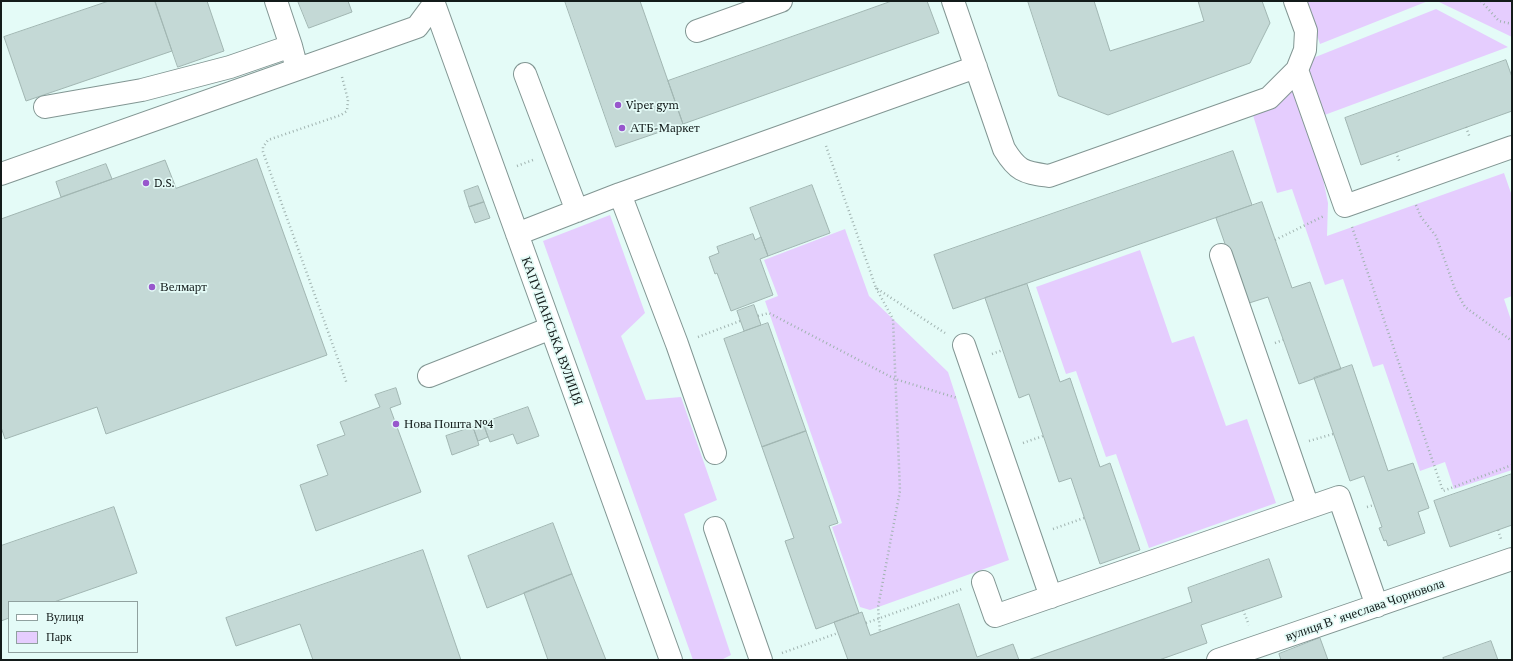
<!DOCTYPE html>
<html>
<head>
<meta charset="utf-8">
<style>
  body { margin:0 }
  #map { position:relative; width:1513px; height:661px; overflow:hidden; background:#e4fbf7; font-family:"Crimson Pro",serif }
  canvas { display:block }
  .frame { position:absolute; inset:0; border:2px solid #131b1a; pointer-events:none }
  .legend { position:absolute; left:8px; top:601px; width:130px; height:52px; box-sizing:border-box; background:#e4fbf7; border:1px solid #90a19f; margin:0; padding:5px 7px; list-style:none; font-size:12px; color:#131b1a }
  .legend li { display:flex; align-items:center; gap:8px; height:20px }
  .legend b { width:20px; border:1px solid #90a19f }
</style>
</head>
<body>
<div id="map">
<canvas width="1513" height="661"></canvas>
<div class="frame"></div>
<ul class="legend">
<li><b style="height:5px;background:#fff"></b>Вулиця</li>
<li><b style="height:11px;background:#e5cdfe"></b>Парк</li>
</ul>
</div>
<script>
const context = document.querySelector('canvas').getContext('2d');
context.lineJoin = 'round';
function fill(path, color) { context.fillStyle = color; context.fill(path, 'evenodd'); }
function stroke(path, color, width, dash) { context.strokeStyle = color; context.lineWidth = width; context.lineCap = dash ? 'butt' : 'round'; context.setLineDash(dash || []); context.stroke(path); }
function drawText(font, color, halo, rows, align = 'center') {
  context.font = font + ' "Crimson Pro",serif'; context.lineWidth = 3.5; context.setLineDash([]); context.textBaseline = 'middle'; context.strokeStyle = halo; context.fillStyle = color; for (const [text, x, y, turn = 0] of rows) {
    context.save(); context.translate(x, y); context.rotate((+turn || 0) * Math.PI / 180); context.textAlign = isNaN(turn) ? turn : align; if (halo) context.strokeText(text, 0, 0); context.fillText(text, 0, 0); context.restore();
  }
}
const green = new Path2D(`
  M 1305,1 L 1428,1 L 1320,44 Z
  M 1437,1 L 1512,1 L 1512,37 Z
  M 1436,9 L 1508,47 L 1311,120 L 1328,203 L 1327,236 L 1504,173 L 1512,196 L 1512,296 L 1504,299 L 1512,323 L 1512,470 L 1454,489 L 1445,462 L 1420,471 L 1383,364 L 1373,367 L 1343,279 L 1325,285 L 1292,189 L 1277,193 L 1252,112 L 1308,60 Z
  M 610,215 L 645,313 L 621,336 L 646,400 L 681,397 L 717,500 L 684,514 L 731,655 L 721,660 L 693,660 L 543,241 Z
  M 845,229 L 869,296 L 948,372 L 1009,560 L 870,610 L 860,607 L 832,527 L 842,523 L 765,301 L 778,296 L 764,260 Z
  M 1140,250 L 1172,343 L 1194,336 L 1226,426 L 1247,419 L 1276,503 L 1149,548 L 1116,454 L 1106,457 L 1076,371 L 1066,374 L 1036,287 Z`);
const building = new Path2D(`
  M 109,1 L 155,1 L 172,51 L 26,101 L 4,37 Z
  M 155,1 L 207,1 L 224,51 L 178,67 Z
  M 298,1 L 348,1 L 352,12 L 309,28 Z
  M 565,1 L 640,1 L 683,124 L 616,147 Z
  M 892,1 L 927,1 L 939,33 L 683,124 L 668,81 Z
  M 1028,1 L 1094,1 L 1110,51 L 1204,21 L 1198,1 L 1262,1 L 1270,23 L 1250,63 L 1108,115 L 1059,96 Z
  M 1506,60 L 1512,77 L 1512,111 L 1361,165 L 1345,118 Z
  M 1233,151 L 1252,205 L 953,309 L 934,255 Z
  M 257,159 L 327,355 L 106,434 L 97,407 L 5,439 L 1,427 L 1,219 L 165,160 L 176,188 Z
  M 106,164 L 112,179 L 61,197 L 56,182 Z
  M 812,185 L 830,233 L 768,256 L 750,208 Z
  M 478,186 L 484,202 L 469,207 L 464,191 Z
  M 484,202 L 490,218 L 475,223 L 469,207 Z
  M 1262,202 L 1292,288 L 1310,282 L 1341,369 L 1299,384 L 1268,297 L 1246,304 L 1216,218 Z
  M 753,234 L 755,240 L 761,237 L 768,256 L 760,259 L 773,295 L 731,311 L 717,273 L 715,274 L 709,257 L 719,253 L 717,247 Z
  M 1027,284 L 1060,382 L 1070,378 L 1100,467 L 1110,463 L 1140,550 L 1100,564 L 1071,478 L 1059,482 L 1029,394 L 1019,398 L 985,298 Z
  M 754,305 L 761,325 L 744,331 L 737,311 Z
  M 768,323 L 806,431 L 762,447 L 724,339 Z
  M 1352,365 L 1388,471 L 1413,463 L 1429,508 L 1418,512 L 1425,533 L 1388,546 L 1386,540 L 1384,541 L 1379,528 L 1382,527 L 1364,476 L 1350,481 L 1314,378 Z
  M 396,388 L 401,404 L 390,408 L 421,492 L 316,531 L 300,485 L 328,475 L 317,445 L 345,435 L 340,422 L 380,407 L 375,395 Z
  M 528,407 L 539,436 L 517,444 L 513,434 L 490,442 L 483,423 Z
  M 483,423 L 488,437 L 478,441 L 473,427 Z
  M 473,427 L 479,445 L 452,455 L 446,436 Z
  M 806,431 L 838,523 L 829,526 L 859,613 L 816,629 L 785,541 L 794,538 L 762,447 Z
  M 1512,474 L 1512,525 L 1450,547 L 1434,501 Z
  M 114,507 L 137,573 L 54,602 L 9,602 L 9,618 L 1,621 L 1,546 Z
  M 553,523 L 572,574 L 487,608 L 468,556 Z
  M 423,550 L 461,660 L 313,660 L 300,624 L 236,646 L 226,618 Z
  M 1269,559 L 1282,597 L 1201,625 L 1207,643 L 1159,660 L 1028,660 L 1192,602 L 1188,588 Z
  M 572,574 L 606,660 L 548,660 L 524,593 Z
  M 959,604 L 977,657 L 1013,644 L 1019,660 L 848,660 L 834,622 L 862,612 L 870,635 Z
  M 1320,638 L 1328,660 L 1281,660 L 1279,654 Z
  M 1491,641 L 1498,660 L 1444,660 L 1443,658 Z`);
const path = new Path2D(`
  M 1481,1 L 1499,21 L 1512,24
  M 342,77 L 348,100 L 347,111 L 341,115 L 268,140 L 263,147 L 263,152 L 347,384
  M 1466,127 L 1470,138
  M 826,146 L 876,288 L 945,333
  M 1396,152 L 1400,163
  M 517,166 L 533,160
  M 1416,205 L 1421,217 L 1436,236 L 1455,289 L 1465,307 L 1512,341
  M 1352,227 L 1443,491 L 1512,465
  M 1275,240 L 1324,216
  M 876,288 L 893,319 L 900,491 L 878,607 L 880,632
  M 758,316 L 769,313 L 895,379 L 957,398
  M 698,337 L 740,321
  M 1275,343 L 1283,340
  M 992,354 L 1003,350
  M 1309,441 L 1333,434
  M 1023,443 L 1043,436
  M 1367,507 L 1374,505
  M 1053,529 L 1084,518
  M 1498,530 L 1501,539
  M 1243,610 L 1249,625
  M 866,623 L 962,589
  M 782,653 L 838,633
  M 1163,659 L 1163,660`);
const minor = new Path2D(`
  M 276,1 L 291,46
  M 433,1 L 671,660
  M 953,1 L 1004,149 C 1018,172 1024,172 1049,176 L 1269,98 L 1297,70 L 1305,50 L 1306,31 L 1295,1
  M 697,31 L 781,1
  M 1297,70 L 1345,206 L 1512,147
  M 525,74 L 577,211
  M 45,107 L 142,90 L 230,67 L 291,46 L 297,69
  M 1,174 L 417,27 L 434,4
  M 620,194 L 976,67
  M 517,234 L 620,194 L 677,344 L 715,453
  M 1221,255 L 1308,507
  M 964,345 L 1051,597
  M 429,376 L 551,328
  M 715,528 L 761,660
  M 983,582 L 995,616 L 1339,497 L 1377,606
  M 1218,660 L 1512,559`);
const markers = [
  [618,105,4,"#9857cc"],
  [622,128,4,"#9857cc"],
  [146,183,4,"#9857cc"],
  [152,287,4,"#9857cc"],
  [396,424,4,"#9857cc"]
];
const poiNames = [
  ["Viper gym",626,105],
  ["АТБ-Маркет",630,128],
  ["D.S.",154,183],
  ["Велмарт",160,287],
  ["Нова Пошта №4",404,424]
];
const streetNames = [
  ["КАПУШАНСЬКА ВУЛИЦЯ",552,331,70],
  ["вулиця Вʼячеслава Чорновола",1365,610,-19]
];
fill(green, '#e5cdfe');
fill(building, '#c4d9d6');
stroke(building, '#a1b6b2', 1);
stroke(minor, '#829693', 24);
stroke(path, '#a0b3b0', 2.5, [1, 3]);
stroke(minor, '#fff', 22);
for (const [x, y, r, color] of markers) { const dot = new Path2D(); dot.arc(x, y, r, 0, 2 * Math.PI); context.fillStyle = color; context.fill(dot); stroke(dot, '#e4fbf7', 1.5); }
drawText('13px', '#131b1a', '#e4fbf7', poiNames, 'left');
drawText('13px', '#131b1a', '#e4fbf7', streetNames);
</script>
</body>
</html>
